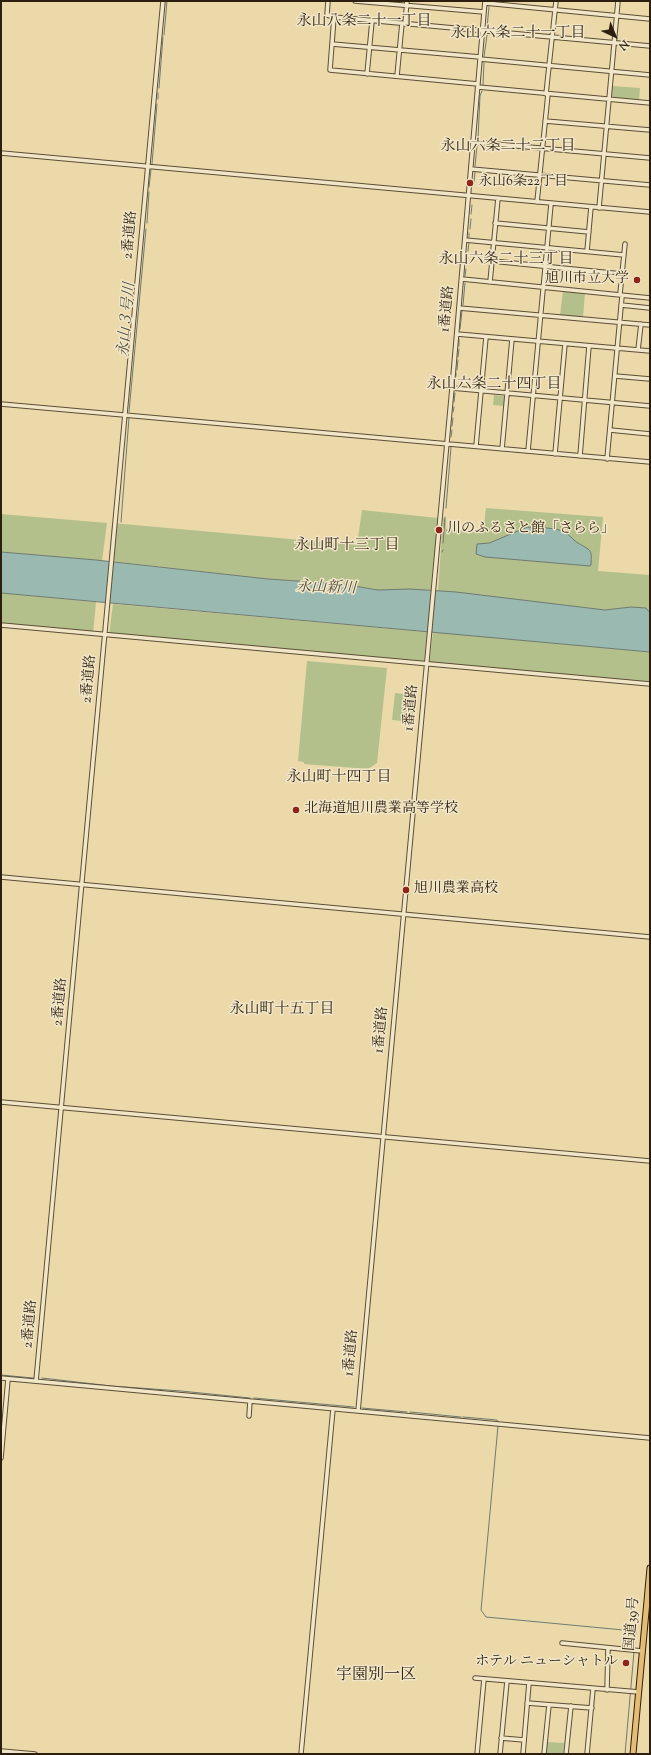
<!DOCTYPE html>
<html>
<head>
<meta charset="utf-8">
<style>
  body { margin:0 }
  #map { position:relative; width:651px; height:1755px; overflow:hidden; background:#ebd9aa; font-family:"Sorts Mill Goudy",serif }
  canvas { display:block }
  .frame { position:absolute; inset:0; border:2px solid #2c1f10; pointer-events:none }
  .north { position:absolute; left:595px; top:16px; width:40px; height:40px; -webkit-text-stroke:3px #f2e6c8; paint-order:stroke; rotate:136deg; font-size:11px; font-weight:700; line-height:16px; text-align:center; color:#2c1f10 }
  .north::after { content:''; display:block; margin:auto; width:14px; height:18px; background:#2c1f10; clip-path:polygon(50% 0,100% 100%,50% 72%,0 100%) }
</style>
</head>
<body>
<div id="map">
<canvas width="651" height="1755"></canvas>
<div class="frame"></div>
<div class="north">N</div>
</div>
<script>
const context = document.querySelector('canvas').getContext('2d');
context.lineJoin = 'round';
function fill(path, color) { context.fillStyle = color; context.fill(path, 'evenodd'); }
function stroke(path, color, width, dash) { context.strokeStyle = color; context.lineWidth = width; context.lineCap = dash ? 'butt' : 'round'; context.setLineDash(dash || []); context.stroke(path); }
function drawText(font, color, halo, rows, align = 'center') {
  context.font = font + ' "Sorts Mill Goudy","Noto Serif JP",serif'; context.lineWidth = 3; context.setLineDash([]); context.textBaseline = 'middle'; context.strokeStyle = halo; context.fillStyle = color; for (const [text, x, y, turn = 0] of rows) {
    context.save(); context.translate(x, y); context.rotate((+turn || 0) * Math.PI / 180); context.textAlign = isNaN(turn) ? turn : align; if (halo) context.strokeText(text, 0, 0); context.fillText(text, 0, 0); context.restore();
  }
}
const green = new Path2D(`
  M 612,86 L 640,88 L 639,100 L 613,97 L 612,95 Z
  M 563,291 L 585,293 L 583,317 L 560,315 Z
  M 494,395 L 503,396 L 505,397 L 504,406 L 493,405 Z
  M 486,508 L 603,517 L 598,571 L 650,575 L 650,613 L 646,608 L 631,607 L 605,610 L 438,591 L 443,518 L 446,519 L 446,529 L 483,533 Z
  M 362,510 L 438,518 L 431,590 L 378,590 L 342,584 L 268,579 L 109,561 L 112,523 L 357,545 Z
  M 1,514 L 107,523 L 102,561 L 1,552 Z
  M 1,593 L 96,602 L 93,634 L 1,625 Z
  M 113,604 L 427,632 L 424,664 L 109,635 Z
  M 433,632 L 650,652 L 650,684 L 429,665 Z
  M 307,661 L 387,668 L 377,763 L 368,769 L 304,764 L 304,762 L 298,761 Z
  M 395,693 L 415,695 L 412,722 L 392,720 Z
  M 547,1742 L 564,1743 L 563,1754 L 546,1754 Z`);
const water = new Path2D(`
  M 528,527 C 539,528 557,527 566,533 C 571,536 574,541 578,543 C 591,551 592,548 591,565 L 590,566 L 485,557 L 476,554 L 477,544 L 489,543 Z
  M 1,552 L 96,560 L 268,579 L 342,584 L 378,590 L 410,589 L 456,592 L 605,610 L 631,607 L 646,608 L 650,613 L 650,652 L 1,593 Z`);
const stream = new Path2D(`
  M 487,28 L 489,7
  M 164,35 L 167,1
  M 484,57 L 487,35
  M 483,85 L 484,63
  M 159,88 L 163,37
  M 158,99 L 158,93
  M 478,139 L 480,96 L 482,91
  M 152,164 L 157,104
  M 475,166 L 477,146
  M 474,182 L 475,172
  M 149,187 L 151,170
  M 471,214 L 472,205
  M 147,223 L 149,192
  M 470,229 L 471,219
  M 469,237 L 469,233
  M 468,251 L 469,242
  M 466,263 L 468,258
  M 465,276 L 466,269
  M 463,305 L 465,283
  M 460,329 L 462,311
  M 459,346 L 459,339
  M 458,357 L 459,349
  M 457,370 L 458,360
  M 456,376 L 456,373
  M 455,384 L 456,380
  M 454,402 L 455,393
  M 129,412 L 146,229
  M 453,412 L 454,407
  M 452,426 L 453,418
  M 451,437 L 452,430
  M 446,508 L 451,447
  M 121,522 L 129,418
  M 443,543 L 445,517
  M 442,552 L 443,550
  M 1,1375 L 33,1378
  M 42,1378 L 111,1386 L 181,1391 L 250,1398
  M 254,1398 L 354,1407
  M 362,1408 L 407,1412
  M 410,1412 L 461,1417
  M 463,1417 L 497,1420 L 498,1422
  M 498,1426 L 481,1610 L 486,1617 L 634,1631 L 636,1632 L 634,1649
  M 625,1754 L 634,1652`);
const minor = new Path2D(`
  M 328,1 L 327,15 L 334,17 L 650,46
  M 355,1 L 484,12
  M 485,3 L 650,19
  M 334,17 L 330,70 L 478,84
  M 405,24 L 407,1
  M 332,44 L 480,57
  M 480,59 L 650,75
  M 367,74 L 372,21
  M 397,76 L 402,23
  M 478,87 L 650,103
  M 546,94 L 556,1
  M 545,121 L 650,130
  M 473,142 L 650,158
  M 1,153 L 650,212
  M 471,169 L 650,185
  M 537,202 L 548,94
  M 599,208 L 618,1
  M 495,223 L 589,232
  M 465,240 L 624,255
  M 587,251 L 591,207
  M 492,261 L 622,274
  M 462,279 L 650,298
  M 490,282 L 498,198
  M 620,294 L 625,244
  M 621,305 L 650,308
  M 459,308 L 650,325
  M 457,334 L 650,351
  M 638,350 L 641,324
  M 615,376 L 650,379
  M 452,388 L 650,406
  M 1,404 L 650,462
  M 610,430 L 650,434
  M 476,446 L 486,337
  M 502,449 L 512,339
  M 528,451 L 551,204
  M 555,454 L 565,344
  M 580,456 L 589,346
  M 607,459 L 622,296
  M 1,625 L 650,684
  M 1,877 L 650,937
  M 1,1102 L 650,1161
  M 1,1378 L 650,1438
  M 36,1381 L 163,1
  M 358,1411 L 452,388 L 485,1
  M 249,1416 L 250,1401
  M 1,1458 L 8,1379
  M 562,1643 L 642,1651
  M 475,1678 L 639,1692
  M 607,1690 L 608,1648
  M 527,1703 L 592,1708
  M 501,1738 L 524,1740
  M 1,1751 L 35,1754
  M 301,1754 L 333,1409
  M 477,1754 L 484,1679
  M 500,1754 L 507,1681
  M 523,1754 L 529,1683
  M 544,1754 L 549,1705
  M 566,1754 L 571,1706
  M 587,1754 L 593,1689`);
const highway = new Path2D(`
  M 633,1754 L 650,1568`);
const markers = [
  [470,183,4,"#8f2418"],
  [637,280,4,"#8f2418"],
  [439,530,4,"#8f2418"],
  [296,810,4,"#8f2418"],
  [406,890,4,"#8f2418"],
  [626,1663,4,"#8f2418"]
];
const poiNames = [
  ["永山6条22丁目",478,183],
  ["旭川市立大学",629,280,"right"],
  ["川のふるさと館「さらら」",447,530],
  ["北海道旭川農業高等学校",304,810],
  ["旭川農業高校",414,890],
  ["ホテル ニューシャトル",618,1663,"right"]
];
const streetNames = [
  ["2番道路",131,235,-85],
  ["1番道路",448,309,-85],
  ["2番道路",90,679,-85],
  ["1番道路",412,708,-85],
  ["2番道路",61,1002,-85],
  ["1番道路",382,1030,-85],
  ["2番道路",31,1324,-85],
  ["1番道路",352,1353,-85],
  ["国道39号",633,1624,-85]
];
const neighbourhoodNames = [
  ["永山八条二十一丁目",364,22],
  ["永山六条二十一丁目",518,34],
  ["永山六条二十二丁目",508,147],
  ["永山六条二十三丁目",506,260],
  ["永山六条二十四丁目",494,385],
  ["永山町十三丁目",347,546],
  ["永山町十四丁目",339,778],
  ["永山町十五丁目",282,1010]
];
const waterNames = [
  ["永山３号川",128,320,-85],
  ["永山新川",326,589,2]
];
const quarterNames = [
  ["宇園別一区",376,1676]
];
fill(green, '#b3c08b');
fill(water, '#9ab9b1');
stroke(water, '#6e7b71', 1);
stroke(stream, '#6e7b71', 1);
stroke(minor, '#5c4e36', 5.5);
stroke(highway, '#2c1f10', 7);
stroke(minor, '#f2e6c8', 3.5);
stroke(highway, '#e6bc75', 5);
for (const [x, y, r, color] of markers) { const dot = new Path2D(); dot.arc(x, y, r, 0, 2 * Math.PI); context.fillStyle = color; context.fill(dot); stroke(dot, '#f2e6c8', 1.5); }
drawText('14px', '#2c1f10', '#f2e6c8', poiNames, 'left');
drawText('14px', '#2c1f10', '#f2e6c8', streetNames);
drawText('15px', '#2c1f10', '#f2e6c8', neighbourhoodNames);
drawText('italic 15px', '#4d4d40', '#f2e6c8', waterNames);
drawText('16px', '#2c1f10', '#f2e6c8', quarterNames);
</script>
</body>
</html>
